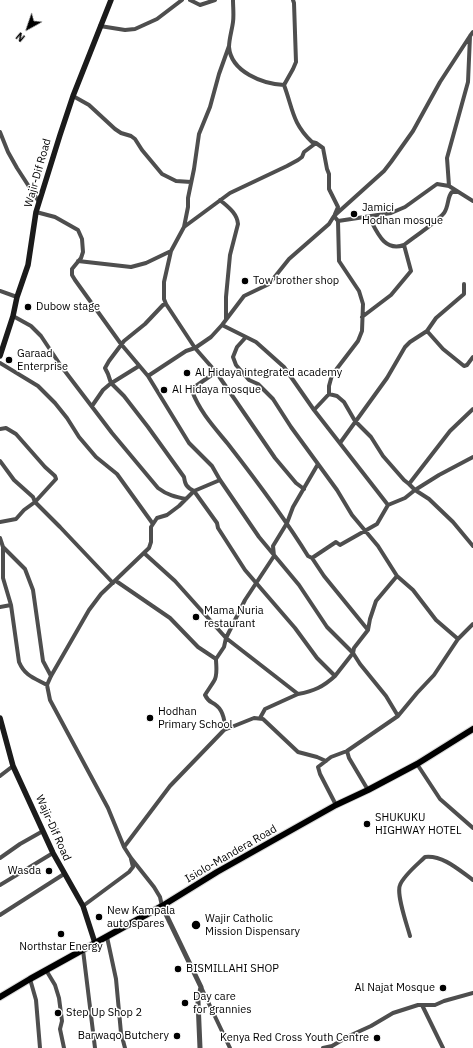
<!DOCTYPE html>
<html>
<head>
<meta charset="utf-8">
<style>
  body { margin:0 }
  #map { position:relative; width:473px; height:1048px; overflow:hidden; background:#fff; font-family:"IBM Plex Sans",sans-serif }
  canvas { display:block }
  .north { position:absolute; left:8px; top:8px; width:40px; height:40px; -webkit-text-stroke:3px #fff; paint-order:stroke; rotate:220deg; font-size:11px; font-weight:700; line-height:16px; text-align:center; color:#000 }
  .north::after { content:''; display:block; margin:auto; width:14px; height:18px; background:#000; clip-path:polygon(50% 0,100% 100%,50% 72%,0 100%) }
</style>
</head>
<body>
<div id="map">
<canvas width="473" height="1048"></canvas>
<div class="north">N</div>
</div>
<script>
const context = document.querySelector('canvas').getContext('2d');
context.lineJoin = 'round';
function stroke(path, color, width, dash) { context.strokeStyle = color; context.lineWidth = width; context.lineCap = dash ? 'butt' : 'round'; context.setLineDash(dash || []); context.stroke(path); }
function drawText(font, color, halo, rows, align = 'center') {
  context.font = font + ' "IBM Plex Sans",sans-serif'; context.lineWidth = 3; context.setLineDash([]); context.textBaseline = 'middle'; context.strokeStyle = halo; context.fillStyle = color; for (const [text, x, y, turn = 0] of rows) {
    context.save(); context.translate(x, y); context.rotate((+turn || 0) * Math.PI / 180); context.textAlign = isNaN(turn) ? turn : align; if (halo) context.strokeText(text, 0, 0); context.fillText(text, 0, 0); context.restore();
  }
}
const minor = new Path2D(`
  M 190,0 L 200,5 L 215,0
  M 233,0 C 233,7 234,15 233,22 C 232,30 229,39 229,47 C 231,72 263,84 284,85
  M 100,26 L 125,30 L 135,29 L 157,19 L 182,0
  M 473,32 L 470,36 L 468,82 L 447,158 L 449,186 L 473,201
  M 229,46 L 219,74 L 210,107 L 199,134 L 194,169 L 188,198 L 188,207 L 184,227 L 171,251 L 164,282 L 164,299 L 166,304 L 163,305 L 145,324 L 124,341 L 109,361 L 105,368 L 108,374 L 111,383 L 124,396 L 148,427 L 184,477 C 185,484 186,487 194,491 L 217,523 L 218,528 L 245,570 L 295,628 L 317,658 L 335,676 L 353,653 L 354,648 L 368,630 L 370,619 L 376,601 L 397,576 L 378,546 L 352,515 L 337,490 L 291,427 L 273,399 L 258,384 L 249,380 L 236,365 L 233,357 L 237,347 L 246,337
  M 284,85 C 293,109 292,123 312,142 L 316,143 L 323,148 L 327,169 L 329,174 L 329,189 L 338,207 L 335,214
  M 284,85 L 293,69 L 296,62 L 294,3 L 293,0
  M 73,96 L 89,105 L 115,129 L 121,133 L 131,136 L 135,139 L 142,150 L 162,174 L 176,181 L 191,182
  M 0,132 L 8,152 L 17,168 L 39,202
  M 220,200 C 228,207 237,213 238,224 L 230,255 L 226,297 L 226,319
  M 36,212 L 55,217 L 78,230 L 82,239 L 83,252 L 81,258 L 72,269 L 72,275 L 75,280 L 121,344 L 148,376 L 189,443 L 212,466 L 220,480 L 259,537 L 299,585 L 327,627 L 353,653 L 360,664 L 386,696 L 398,716
  M 369,217 C 377,232 384,252 404,245 C 414,237 437,222 444,213 C 449,206 447,197 452,192 L 457,192
  M 338,221 L 391,213 L 405,207 L 437,184 L 449,186
  M 184,227 L 230,193 L 287,166 L 298,160 L 302,157 L 304,152 L 316,143
  M 78,261 L 131,267 L 146,263 L 171,251
  M 0,291 L 17,297
  M 166,304 L 195,348 L 216,372 L 275,458 L 296,483 L 304,489
  M 13,316 L 31,326 L 41,336 L 61,366 L 112,433 L 158,488 C 167,495 176,497 186,499
  M 362,317 L 391,295 L 411,271 L 404,245
  M 222,325 L 256,342 L 284,367 L 314,410 L 388,505
  M 427,331 L 443,349 L 464,366 L 467,365 L 473,357
  M 0,363 L 38,386 L 55,403 L 67,418 L 79,437 L 96,457 L 117,474 L 153,524
  M 216,372 L 193,388 L 192,391 C 200,412 214,427 228,444 C 256,480 284,517 308,556 L 312,558 L 324,576 L 368,630
  M 148,376 L 186,351 L 195,348 L 211,337 L 222,325 L 244,296 L 269,284 L 289,259 L 329,224 L 334,216 L 384,171 L 391,162 L 413,131 L 440,82 L 470,36
  M 329,394 L 329,386 L 332,375 L 358,341 L 362,331 L 363,304 L 359,291 L 339,261 L 338,221 L 334,216
  M 92,406 L 103,390 L 110,384 L 139,366
  M 314,410 L 329,394 L 337,396 L 344,402 L 355,421 L 371,437 L 383,456 L 404,480 L 409,484
  M 0,429 L 6,428 L 16,434 L 45,467 L 55,476 L 56,479 L 35,502 L 24,510 L 16,519 L 0,522
  M 340,443 L 387,378 L 405,347 L 410,342 L 427,331 L 436,318 L 464,294 L 464,284
  M 473,457 L 439,475 L 415,490 L 429,499 L 453,522 L 473,546
  M 0,461 L 14,480 L 33,497 L 35,502 L 60,527 L 113,583
  M 318,464 L 293,507 L 287,523 L 273,546 L 274,556 L 245,600 L 226,638 L 298,694 C 314,691 323,687 335,676
  M 0,538 L 3,547 L 25,569 L 33,590 L 43,661 L 51,676
  M 3,547 L 3,578 L 11,605 L 19,662 C 25,676 34,678 47,685
  M 312,558 L 336,542 L 340,545 L 377,524 L 388,505 L 405,498 L 415,490 L 409,484 L 450,431 L 473,409
  M 397,576 L 413,590 L 436,620 L 458,639
  M 116,581 L 170,618 L 198,647 L 216,659
  M 0,607 L 11,605
  M 260,718 L 265,709 L 298,694
  M 224,730 L 254,718 L 263,719 L 298,752 L 317,757 L 326,761
  M 347,751 L 398,716 L 417,693 L 434,675 L 458,639 L 473,624
  M 417,764 L 440,799 L 473,828
  M 0,776 L 13,766
  M 336,805 L 320,774 L 318,767 L 331,757 L 347,751 L 349,758 L 368,790
  M 124,847 L 170,786 L 224,730 C 226,723 223,711 217,706 C 211,701 209,703 205,695 C 208,690 211,686 214,681 C 218,675 216,666 216,659 L 224,647 L 226,638 L 175,581 L 144,553
  M 0,858 L 20,844 L 43,831
  M 0,885 L 53,853
  M 83,906 L 129,872 L 133,867 L 131,859
  M 162,906 L 160,897 L 154,887 L 131,858 L 124,847 L 108,808 L 50,700 L 47,685 L 51,676 L 89,610 L 101,594 L 149,548 L 151,542 L 151,527 L 157,518 L 167,515 L 179,506 L 194,491 L 220,480
  M 0,915 L 64,874
  M 410,936 C 407,925 396,894 400,885 C 404,875 418,864 425,857 C 443,855 459,870 473,880
  M 107,937 L 116,979 L 121,1033 L 125,1048
  M 83,950 L 95,1048
  M 46,970 L 55,985 L 59,998 L 62,1021 L 60,1029 L 64,1048
  M 30,979 L 36,1000 L 40,1048
  M 201,987 L 230,1048
  M 422,1005 L 443,1048
  M 323,1048 L 332,1046 L 349,1036 L 371,1026 L 393,1013 L 418,1005 L 435,1005 L 444,1001 L 473,993`);
const tertiary = new Path2D(`
  M 162,906 L 201,987 L 198,1001 L 200,1048`);
const secondary = new Path2D(`
  M 0,356 L 13,316 L 17,297 L 28,265 L 36,212 L 60,135 L 73,96 L 111,0
  M 0,718 L 13,766 L 53,853 L 83,906 L 95,943`);
const trunk = new Path2D(`
  M 0,997 L 30,979 L 162,906 L 217,872 L 336,805 L 368,790 L 417,764 L 473,729`);
const markers = [
  [354,214,4,"#000"],
  [245,281,4,"#000"],
  [28,307,4,"#000"],
  [9,360,4,"#000"],
  [187,373,4,"#000"],
  [164,390,4,"#000"],
  [196,617,4,"#000"],
  [150,718,4,"#000"],
  [367,824,4,"#000"],
  [49,871,4,"#000"],
  [99,917,4,"#000"],
  [196,925,5,"#000"],
  [61,934,4,"#000"],
  [178,969,4,"#000"],
  [443,988,4,"#000"],
  [185,1003,4,"#000"],
  [58,1013,4,"#000"],
  [177,1036,4,"#000"],
  [377,1038,4,"#000"]
];
const streetNames = [
  ["Wajir-Dif Road",38,173,-74],
  ["Wajir-Dif Road",53,828,66],
  ["Isiolo-Mandera Road",231,854,-30]
];
const poiNames = [
  ["Jamici",362,208],
  ["Hodhan mosque",362,221],
  ["Tow brother shop",253,281],
  ["Dubow stage",36,307],
  ["Garaad",17,354],
  ["Enterprise",17,367],
  ["Al Hidaya integrated academy",195,373],
  ["Al Hidaya mosque",172,390],
  ["Mama Nuria",204,611],
  ["restaurant",204,624],
  ["Hodhan",158,712],
  ["Primary School",158,725],
  ["SHUKUKU",375,818],
  ["HIGHWAY HOTEL",375,831],
  ["Wasda",41,871,"right"],
  ["New Kampala",107,911],
  ["auto spares",107,924],
  ["Wajir Catholic",205,919],
  ["Mission Dispensary",205,932],
  ["Northstar Energy",61,947,"center"],
  ["BISMILLAHI SHOP",186,969],
  ["Al Najat Mosque",435,988,"right"],
  ["Day care",193,997],
  ["for grannies",193,1010],
  ["Step Up Shop 2",66,1013],
  ["Barwaqo Butchery",169,1036,"right"],
  ["Kenya Red Cross Youth Centre",369,1038,"right"]
];
stroke(trunk, '#dbdbdb', 8);
stroke(minor, '#4e4e4e', 4);
stroke(tertiary, '#4e4e4e', 5);
stroke(secondary, '#1b1b1b', 5.5);
stroke(trunk, '#000', 6);
for (const [x, y, r, color] of markers) { const dot = new Path2D(); dot.arc(x, y, r, 0, 2 * Math.PI); context.fillStyle = color; context.fill(dot); stroke(dot, '#fff', 1.5); }
drawText('11px', '#000', '#fff', streetNames);
drawText('11px', '#000', '#fff', poiNames, 'left');
</script>
</body>
</html>
